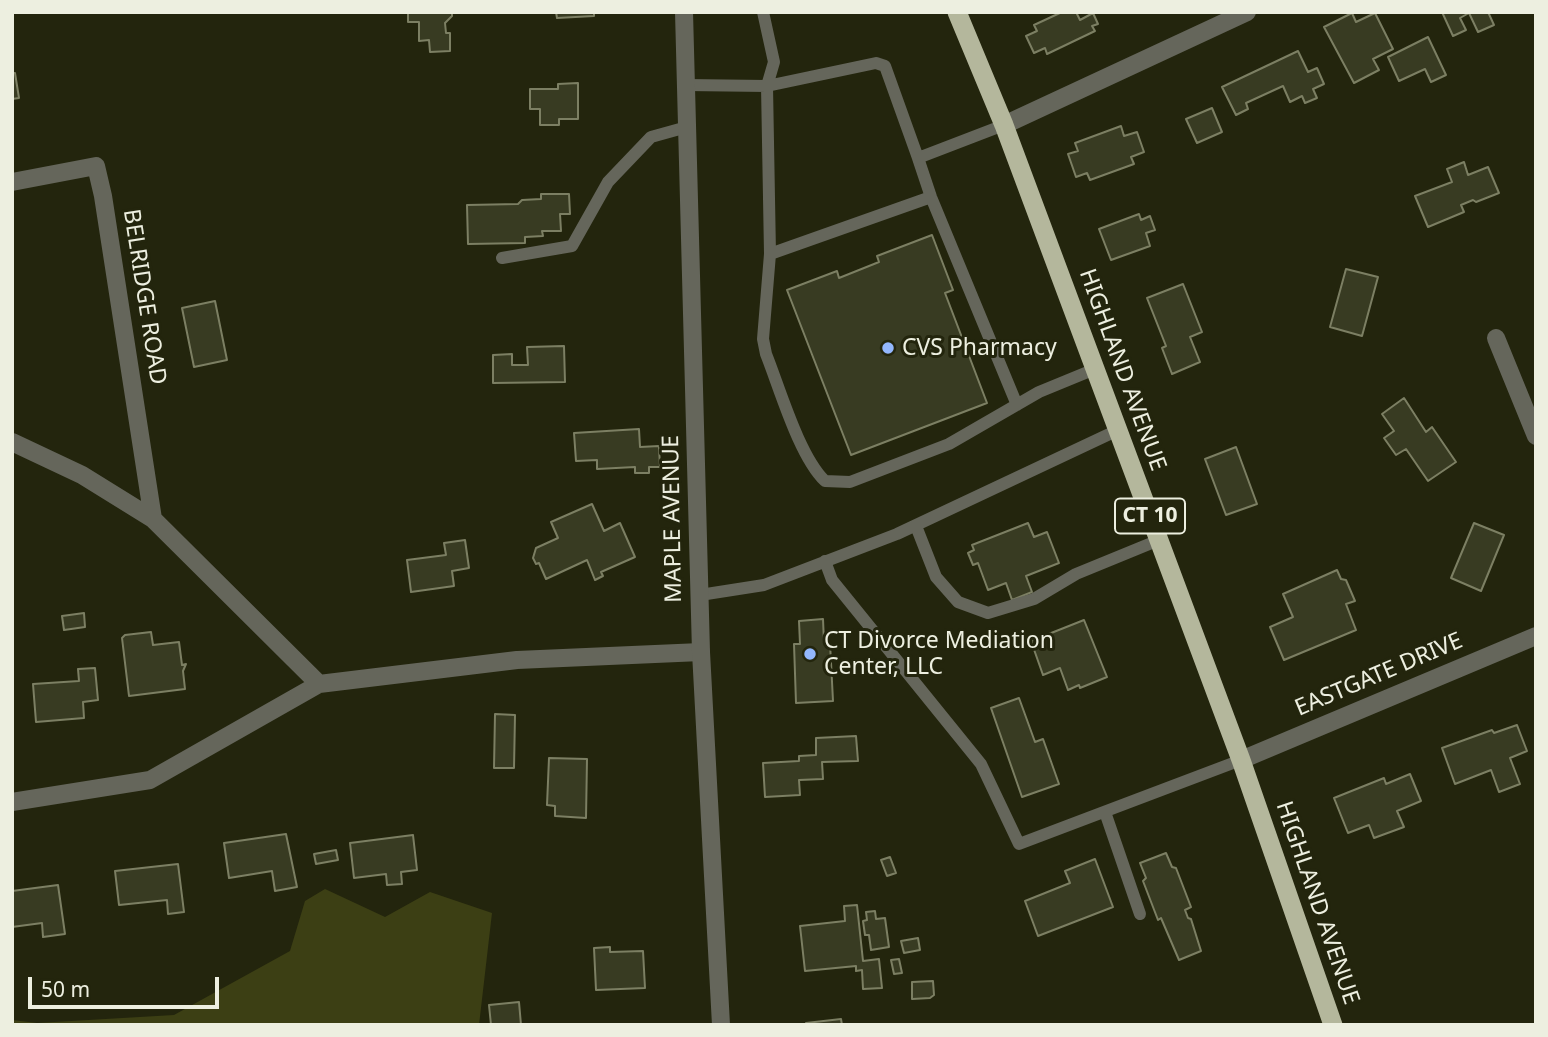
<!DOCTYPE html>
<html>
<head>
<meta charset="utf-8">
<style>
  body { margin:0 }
  #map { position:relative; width:1548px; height:1037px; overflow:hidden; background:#23250d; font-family:"Noto Sans",sans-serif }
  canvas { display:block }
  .frame { position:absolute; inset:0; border:14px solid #edefe0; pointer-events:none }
  .scale { position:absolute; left:28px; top:977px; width:191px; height:32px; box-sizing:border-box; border:4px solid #edefe0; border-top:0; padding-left:9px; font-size:21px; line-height:24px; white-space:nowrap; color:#edefe0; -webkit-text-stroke:5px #23250d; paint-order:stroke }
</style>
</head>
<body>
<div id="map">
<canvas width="1548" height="1037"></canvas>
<div class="frame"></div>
<div class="scale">50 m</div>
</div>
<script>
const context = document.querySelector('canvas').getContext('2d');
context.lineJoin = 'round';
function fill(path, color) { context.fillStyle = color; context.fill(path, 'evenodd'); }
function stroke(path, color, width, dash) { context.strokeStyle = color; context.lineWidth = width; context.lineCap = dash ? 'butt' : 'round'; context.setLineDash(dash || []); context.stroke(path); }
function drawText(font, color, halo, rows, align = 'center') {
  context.font = font + ' "Noto Sans",sans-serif'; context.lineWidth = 6; context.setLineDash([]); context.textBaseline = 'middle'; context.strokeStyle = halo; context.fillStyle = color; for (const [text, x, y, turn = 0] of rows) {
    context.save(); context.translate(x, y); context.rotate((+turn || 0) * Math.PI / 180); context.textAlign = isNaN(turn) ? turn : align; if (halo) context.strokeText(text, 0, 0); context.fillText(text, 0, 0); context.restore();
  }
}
const green = new Path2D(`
  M 325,889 L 385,917 L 430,892 L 492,913 L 479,1025 L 12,1025 L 12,1020 L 37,1023 L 174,1015 L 290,951 L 305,901 Z`);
const building = new Path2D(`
  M 408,12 L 452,12 L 452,16 L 445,23 L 446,33 L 450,33 L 450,51 L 430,52 L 429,40 L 419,41 L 419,22 L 408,22 Z
  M 556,12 L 594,12 L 594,16 L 557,18 Z
  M 1062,12 L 1076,12 L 1080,20 L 1093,13 L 1098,24 L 1092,26 L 1095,31 L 1047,54 L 1045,48 L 1034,53 L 1026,36 L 1037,31 L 1034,25 Z
  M 1442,12 L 1488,12 L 1494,25 L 1478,32 L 1469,13 L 1460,18 L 1466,30 L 1453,36 Z
  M 1352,13 L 1356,22 L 1375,13 L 1393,49 L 1373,59 L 1379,70 L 1354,83 L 1324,27 Z
  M 1428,37 L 1446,75 L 1431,82 L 1425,69 L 1399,81 L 1388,57 Z
  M 1298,51 L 1308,72 L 1317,68 L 1324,84 L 1313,89 L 1317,98 L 1305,103 L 1302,96 L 1290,102 L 1283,86 L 1246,103 L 1248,109 L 1236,115 L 1222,87 Z
  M 12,73 L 15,73 L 19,98 L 12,99 Z
  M 578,83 L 578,119 L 559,119 L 559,125 L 540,125 L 540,109 L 530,109 L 530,89 L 558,89 L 558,84 Z
  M 1212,108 L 1222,132 L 1197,143 L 1186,119 Z
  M 1121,126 L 1124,136 L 1137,132 L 1144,152 L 1131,157 L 1134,164 L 1090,180 L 1087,173 L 1076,177 L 1068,154 L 1078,151 L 1075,143 Z
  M 1464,162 L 1468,175 L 1488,167 L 1499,193 L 1476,202 L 1473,200 L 1461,205 L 1464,212 L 1428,227 L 1415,196 L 1452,182 L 1447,169 Z
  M 541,194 L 569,194 L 570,214 L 560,214 L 561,231 L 542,231 L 543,236 L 525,237 L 525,243 L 468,244 L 467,205 L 518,204 L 522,200 L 541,199 Z
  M 1139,214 L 1141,220 L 1150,216 L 1155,230 L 1146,233 L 1150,246 L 1111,260 L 1099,229 Z
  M 932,235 L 953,290 L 945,293 L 987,403 L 851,455 L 787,290 L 837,271 L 839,278 L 879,262 L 877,256 Z
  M 1346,269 L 1378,277 L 1362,336 L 1330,327 Z
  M 1183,284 L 1202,332 L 1190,337 L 1200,362 L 1172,374 L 1162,348 L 1166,346 L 1147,298 Z
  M 215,301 L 227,360 L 194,367 L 182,308 Z
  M 564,346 L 565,382 L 493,383 L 493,355 L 512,354 L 512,365 L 528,365 L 527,347 Z
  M 1404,398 L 1426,432 L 1432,427 L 1456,462 L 1428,481 L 1406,449 L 1396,455 L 1384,438 L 1394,431 L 1382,414 Z
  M 639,429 L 640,447 L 659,446 L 660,467 L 649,467 L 649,473 L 635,473 L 635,467 L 597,469 L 597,460 L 576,461 L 574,433 Z
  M 1236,447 L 1257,504 L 1226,515 L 1205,459 Z
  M 592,504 L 604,531 L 620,523 L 635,557 L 601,572 L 603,576 L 595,580 L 587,560 L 546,579 L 539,563 L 536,564 L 533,558 L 536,548 L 558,538 L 551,522 Z
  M 1028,523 L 1034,537 L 1047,532 L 1059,563 L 1026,576 L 1032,592 L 1012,600 L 1006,583 L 988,590 L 978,563 L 973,565 L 968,553 L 974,550 L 972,545 Z
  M 1474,523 L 1504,535 L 1481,591 L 1451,578 Z
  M 465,540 L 469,568 L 452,571 L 454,586 L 411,592 L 407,560 L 446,555 L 444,543 Z
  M 1337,570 L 1341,579 L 1346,580 L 1355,601 L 1346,604 L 1356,630 L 1284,660 L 1270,627 L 1293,617 L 1283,594 Z
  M 84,613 L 85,627 L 64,630 L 62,616 Z
  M 823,619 L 824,643 L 830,643 L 833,701 L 796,703 L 794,644 L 800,644 L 799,621 Z
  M 1084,620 L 1107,677 L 1080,688 L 1079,685 L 1068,690 L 1060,668 L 1043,675 L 1031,641 Z
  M 151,632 L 153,645 L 179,642 L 182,665 L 186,664 L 183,671 L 185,689 L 129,696 L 122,638 L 125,635 Z
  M 95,668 L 98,700 L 83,702 L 84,718 L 36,722 L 33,684 L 79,681 L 78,669 Z
  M 1019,698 L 1035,742 L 1043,739 L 1059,784 L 1022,797 L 991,708 Z
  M 495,714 L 515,715 L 514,768 L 494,768 Z
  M 1517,725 L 1527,751 L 1510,758 L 1520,784 L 1499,792 L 1491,770 L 1455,784 L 1442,748 L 1492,730 L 1494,733 Z
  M 856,736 L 858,761 L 822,762 L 823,779 L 799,780 L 800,795 L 765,797 L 763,763 L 799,761 L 799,756 L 816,755 L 816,738 Z
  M 549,758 L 587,759 L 586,818 L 555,816 L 555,806 L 547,805 Z
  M 1410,774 L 1421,801 L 1397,811 L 1404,827 L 1374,838 L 1369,825 L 1348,833 L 1334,798 L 1384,778 L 1386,784 Z
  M 286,834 L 297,887 L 275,891 L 272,871 L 229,878 L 224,843 Z
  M 413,835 L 417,870 L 401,872 L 402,884 L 387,885 L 386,874 L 354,878 L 350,843 Z
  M 336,850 L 338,860 L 316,864 L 314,854 Z
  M 1166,853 L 1172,867 L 1176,868 L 1191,907 L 1185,910 L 1188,918 L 1191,919 L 1201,951 L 1179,960 L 1161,918 L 1158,920 L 1143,881 L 1146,878 L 1140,863 Z
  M 890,857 L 896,873 L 887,876 L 881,860 Z
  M 1095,859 L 1113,907 L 1038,936 L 1025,901 L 1070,883 L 1065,871 Z
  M 178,864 L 184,912 L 168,914 L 167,900 L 119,905 L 115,871 Z
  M 58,885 L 65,934 L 43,937 L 42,923 L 12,927 L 12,891 Z
  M 857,905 L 863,961 L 879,959 L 882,988 L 863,989 L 862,970 L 856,971 L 856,966 L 805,971 L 800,926 L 845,921 L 844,906 Z
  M 875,911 L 876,919 L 885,918 L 889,947 L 871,950 L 869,935 L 865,935 L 863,921 L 867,920 L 866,912 Z
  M 918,938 L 920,950 L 904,953 L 901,941 Z
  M 610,947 L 610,952 L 643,951 L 645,988 L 596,990 L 594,948 Z
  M 899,959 L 902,973 L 894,974 L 891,960 Z
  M 933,981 L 934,995 L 930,998 L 912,999 L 912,982 Z
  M 519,1002 L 521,1025 L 491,1025 L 489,1005 Z
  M 841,1019 L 842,1025 L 806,1025 L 806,1023 Z`);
const service = new Path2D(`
  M 763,12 L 774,62 L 767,86 L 770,254 L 763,339 L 766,354 C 780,389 799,456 825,481 L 850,482 L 949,444 L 1039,392 L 1095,369
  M 686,85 L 767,86 L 876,63 L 885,66 L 918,158 L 1004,125
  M 918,158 L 931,197 L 1017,405
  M 770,254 L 931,197
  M 502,258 L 572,246 L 608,182 L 651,137 L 687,127
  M 916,526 L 936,577 L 958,602 L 988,613 L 1034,599 L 1076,574 L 1159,540
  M 825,561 L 832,580 L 981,764 L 1019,844 L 1241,760
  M 700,595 L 764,585 L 897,534 L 1118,430
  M 1105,812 L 1140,914`);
const minor = new Path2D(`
  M 1004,125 L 1247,12
  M 12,182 L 96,166 L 103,196 L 153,519
  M 1496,338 L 1536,436
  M 12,442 L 82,475 L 153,519 L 319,684
  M 1241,760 L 1536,636
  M 12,802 L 150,780 L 319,684 L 517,660 L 701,652`);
const tertiary = new Path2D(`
  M 684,12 L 701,652 L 721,1025`);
const trunk = new Path2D(`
  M 957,12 L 1004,125 L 1241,760 L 1333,1025`);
const markers = [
  [888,348,7,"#93b7fd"],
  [810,654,7,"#93b7fd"]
];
const shields = [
  [1150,516,70]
];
const shieldNames = [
  ["CT 10",1150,516]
];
const streetNames = [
  ["BELRIDGE ROAD",144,297,81],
  ["HIGHLAND AVENUE",1122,370,70],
  ["MAPLE AVENUE",673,519,-91],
  ["EASTGATE DRIVE",1379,675,-23],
  ["HIGHLAND AVENUE",1317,903,71]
];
const poiNames = [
  ["CVS Pharmacy",902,348],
  ["CT Divorce Mediation",824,641],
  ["Center, LLC",824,667]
];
fill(green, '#3c3f14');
fill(building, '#383b22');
stroke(building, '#7c7f63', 2);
stroke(service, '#65665b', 12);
stroke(minor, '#65665b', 18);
stroke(tertiary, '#65665b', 18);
stroke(trunk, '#b4b79c', 19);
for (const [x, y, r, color] of markers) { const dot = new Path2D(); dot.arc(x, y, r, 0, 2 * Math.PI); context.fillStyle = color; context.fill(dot); stroke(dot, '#23250d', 2.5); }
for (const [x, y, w] of shields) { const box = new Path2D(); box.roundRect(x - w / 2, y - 17.5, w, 35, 5); context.fillStyle = '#23250d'; context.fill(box); stroke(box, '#edefe0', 2); }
drawText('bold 21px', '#edefe0', null, shieldNames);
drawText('23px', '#edefe0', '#23250d', streetNames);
drawText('23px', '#edefe0', '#23250d', poiNames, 'left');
</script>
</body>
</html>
